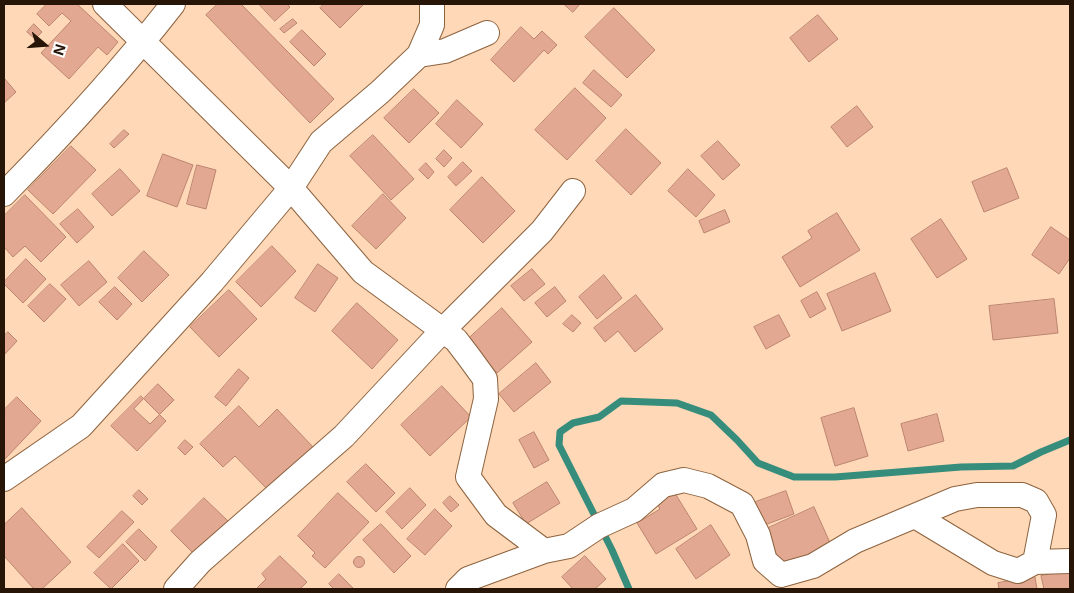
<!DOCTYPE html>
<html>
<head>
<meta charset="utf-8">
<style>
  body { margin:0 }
  #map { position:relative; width:1074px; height:593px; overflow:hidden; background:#ffd8b8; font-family:Inter,sans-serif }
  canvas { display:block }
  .frame { position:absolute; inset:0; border:5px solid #271607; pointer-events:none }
  .north { position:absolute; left:20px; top:20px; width:50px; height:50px; -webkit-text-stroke:4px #fff; paint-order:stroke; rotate:108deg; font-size:14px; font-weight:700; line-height:20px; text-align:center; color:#271607 }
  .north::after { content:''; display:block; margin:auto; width:18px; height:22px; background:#271607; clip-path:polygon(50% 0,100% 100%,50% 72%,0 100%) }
</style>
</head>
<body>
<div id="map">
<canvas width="1074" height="593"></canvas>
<div class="frame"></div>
<div class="north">N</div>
</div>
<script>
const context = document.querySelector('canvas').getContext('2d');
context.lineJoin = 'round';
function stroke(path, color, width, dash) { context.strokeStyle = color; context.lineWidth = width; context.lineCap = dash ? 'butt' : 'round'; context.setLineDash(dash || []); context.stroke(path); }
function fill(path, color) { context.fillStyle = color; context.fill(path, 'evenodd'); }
const stream = new Path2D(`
  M 629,589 L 612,550 L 559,445 L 560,432 L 573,423 L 599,417 L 621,401 L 677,403 L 711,415 L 737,440 L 758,463 L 794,477 L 835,477 L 961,467 L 1013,466 L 1041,452 L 1070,440`);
const building = new Path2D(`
  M 47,4 L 77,4 L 118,42 L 107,55 L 98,47 L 69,79 L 41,53 L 71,21 L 62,13 L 49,26 L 37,14 Z
  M 218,4 L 241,4 L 334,99 L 310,123 L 206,15 Z
  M 259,4 L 287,4 L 290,7 L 275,21 Z
  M 324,4 L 364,4 L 340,28 L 320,8 Z
  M 564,4 L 580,4 L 573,12 Z
  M 614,8 L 655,50 L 627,78 L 585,37 Z
  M 818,15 L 838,39 L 809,62 L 790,38 Z
  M 293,19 L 297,23 L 284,33 L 280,29 Z
  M 34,24 L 42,32 L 35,39 L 27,32 Z
  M 521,27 L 534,39 L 542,31 L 557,45 L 548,54 L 544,50 L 514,82 L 491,60 Z
  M 302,30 L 326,54 L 314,66 L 290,42 Z
  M 594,70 L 622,95 L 611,107 L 583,83 Z
  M 4,78 L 16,92 L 4,103 Z
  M 575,88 L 606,118 L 567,160 L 535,130 Z
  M 414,89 L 439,113 L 409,143 L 384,118 Z
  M 457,100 L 483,124 L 461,148 L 436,124 Z
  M 857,106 L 873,127 L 847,147 L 831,127 Z
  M 626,129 L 661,163 L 631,195 L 596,161 Z
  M 124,130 L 129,134 L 114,148 L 110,144 Z
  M 373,135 L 414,179 L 391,200 L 350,156 Z
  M 718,141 L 740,165 L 723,180 L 701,156 Z
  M 71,146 L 96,170 L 53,214 L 28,190 Z
  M 444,150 L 452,158 L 444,167 L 436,159 Z
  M 163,154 L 193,165 L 177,207 L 147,196 Z
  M 463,162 L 472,171 L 456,186 L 448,177 Z
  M 426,163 L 434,172 L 428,179 L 419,170 Z
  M 197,165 L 216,170 L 206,209 L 187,204 Z
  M 1007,168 L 1019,198 L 984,212 L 972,182 Z
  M 120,169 L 140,191 L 112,216 L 92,194 Z
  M 688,169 L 715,195 L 696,217 L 668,191 Z
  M 482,177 L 515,211 L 483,243 L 450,210 Z
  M 383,194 L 406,218 L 376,249 L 352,226 Z
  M 25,195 L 66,237 L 41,262 L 25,246 L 13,257 L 4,247 L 4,216 Z
  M 78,209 L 94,227 L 77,243 L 60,224 Z
  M 725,210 L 730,222 L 704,233 L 699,221 Z
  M 837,213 L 860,250 L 800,287 L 782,257 L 812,238 L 808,231 Z
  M 941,219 L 967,259 L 937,278 L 911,239 Z
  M 1051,227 L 1070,240 L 1070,258 L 1059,274 L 1032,255 Z
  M 272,246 L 296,271 L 261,307 L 236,282 Z
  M 144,251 L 169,275 L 142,302 L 118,278 Z
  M 26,259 L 46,279 L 23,303 L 4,284 L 4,282 Z
  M 89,261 L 107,282 L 79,306 L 61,285 Z
  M 318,264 L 338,278 L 315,312 L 295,298 Z
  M 532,269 L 545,284 L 524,301 L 511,286 Z
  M 875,273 L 891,311 L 842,331 L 827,294 Z
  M 604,275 L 622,298 L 597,319 L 579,297 Z
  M 50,284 L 66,299 L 44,322 L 28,306 Z
  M 115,287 L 132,304 L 117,320 L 99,302 Z
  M 555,287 L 566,301 L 547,317 L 535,303 Z
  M 229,290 L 257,319 L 219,357 L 190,327 Z
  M 817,292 L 826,309 L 810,318 L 801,301 Z
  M 636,295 L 663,329 L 635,352 L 618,331 L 605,342 L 594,328 Z
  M 1054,299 L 1058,333 L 993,340 L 989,306 Z
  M 357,303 L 398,340 L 372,369 L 332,331 Z
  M 502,308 L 532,342 L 497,373 L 467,340 Z
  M 572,315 L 581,323 L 573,332 L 563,324 Z
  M 779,315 L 790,336 L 766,349 L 754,327 Z
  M 8,332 L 17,341 L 4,355 L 4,336 Z
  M 536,363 L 551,382 L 514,412 L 499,394 Z
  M 239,369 L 249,378 L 226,406 L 215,397 Z
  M 158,384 L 174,400 L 150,424 L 134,409 Z
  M 442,386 L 471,417 L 430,456 L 401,425 Z
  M 141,396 L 166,421 L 137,451 L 111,426 Z
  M 17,397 L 41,421 L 4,460 L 4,410 Z
  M 239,406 L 259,427 L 277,409 L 313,447 L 268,490 L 235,456 L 223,467 L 200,444 Z
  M 854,408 L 868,456 L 835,466 L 821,418 Z
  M 937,414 L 944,441 L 908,451 L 901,424 Z
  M 534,432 L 549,460 L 534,468 L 519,440 Z
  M 185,440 L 193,447 L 185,455 L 178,448 Z
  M 366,464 L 395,493 L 376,512 L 347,482 Z
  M 547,482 L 560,503 L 526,524 L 513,503 Z
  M 410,488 L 426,505 L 402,529 L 386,512 Z
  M 139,490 L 148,499 L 142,505 L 133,496 Z
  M 673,490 L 697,529 L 656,554 L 637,523 L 660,509 L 656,501 Z
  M 786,491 L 794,514 L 762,526 L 753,503 Z
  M 338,493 L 369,522 L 325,568 L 312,556 L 315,553 L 298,536 Z
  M 450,496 L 459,505 L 451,512 L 443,503 Z
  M 204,498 L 228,521 L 195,555 L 171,531 Z
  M 814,507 L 831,545 L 781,568 L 764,530 Z
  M 22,508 L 71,562 L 42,589 L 34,589 L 4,556 L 4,525 Z
  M 435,509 L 452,526 L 425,555 L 407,539 Z
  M 122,511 L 134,522 L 99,558 L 87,547 Z
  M 381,524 L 411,556 L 394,573 L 363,540 Z
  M 711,525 L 730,555 L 696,579 L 676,549 Z
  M 139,529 L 157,547 L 145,561 L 126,542 Z
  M 123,544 L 139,561 L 111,589 L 94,573 Z
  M 280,556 L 307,582 L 300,589 L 256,589 L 266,579 L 262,574 Z
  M 585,556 L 606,579 L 595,589 L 573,589 L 562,577 Z
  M353.5 562a5.5 5.5 0 1 1 11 0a5.5 5.5 0 1 1-11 0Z
  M 1070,571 L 1070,589 L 1044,589 L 1041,576 Z
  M 339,574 L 353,588 L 352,589 L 334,589 L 329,584 Z
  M 1035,577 L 1037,589 L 999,589 L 998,583 Z`);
const street = new Path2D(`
  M 105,4 L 291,188 L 363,272 L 456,340 L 469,357 L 485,379 L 486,399 L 468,477 L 496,515 L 544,551
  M 419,55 L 445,51 L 487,33
  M 4,194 C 63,134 121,71 173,4
  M 4,479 L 81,426 L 212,282 L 291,188 L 321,142 L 380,92 L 419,55 L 432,25 L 432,4
  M 1035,562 L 1070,561
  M 176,589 L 200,562 L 344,436 L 443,330 L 542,231 L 573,191
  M 458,589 L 468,579 L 544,551 L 569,546 L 599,526 L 634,510 L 663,485 L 684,480 L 708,486 L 742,504 L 758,535 L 765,561 L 781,575 L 813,566 L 855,541 L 955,499 L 977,495 L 1022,495 L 1036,501 L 1044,515 L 1035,562 L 1018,571 L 993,563 L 915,516`);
stroke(stream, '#378d7b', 7);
fill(building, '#e2a892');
stroke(building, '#bc846f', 1);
stroke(street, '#8d633e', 26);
stroke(street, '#fff', 24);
</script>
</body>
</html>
